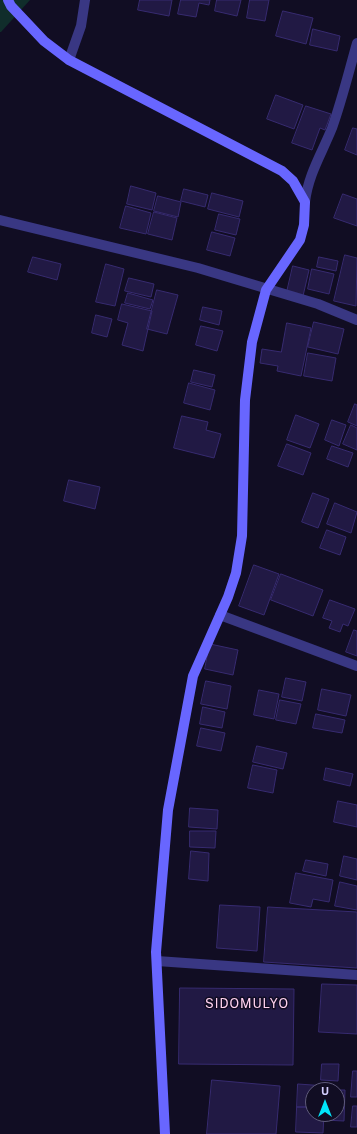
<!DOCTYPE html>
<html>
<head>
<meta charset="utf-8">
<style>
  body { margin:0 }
  #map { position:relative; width:357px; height:1134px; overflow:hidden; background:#110d23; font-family:"Public Sans",sans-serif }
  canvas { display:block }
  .north { position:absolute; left:305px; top:1082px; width:40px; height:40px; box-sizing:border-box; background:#110d23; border:1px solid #5f5b7b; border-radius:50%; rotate:0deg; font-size:11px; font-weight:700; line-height:16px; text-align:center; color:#d4cfff }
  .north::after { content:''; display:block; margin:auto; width:14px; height:18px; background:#00e5fa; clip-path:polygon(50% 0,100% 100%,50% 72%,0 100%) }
</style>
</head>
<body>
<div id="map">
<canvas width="357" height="1134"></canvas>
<div class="north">U</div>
</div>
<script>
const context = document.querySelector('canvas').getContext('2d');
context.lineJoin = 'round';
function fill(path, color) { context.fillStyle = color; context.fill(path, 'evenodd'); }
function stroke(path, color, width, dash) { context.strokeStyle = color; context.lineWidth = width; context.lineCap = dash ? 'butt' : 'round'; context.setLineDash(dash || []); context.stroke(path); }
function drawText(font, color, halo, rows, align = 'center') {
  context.font = font + ' "Public Sans",sans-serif'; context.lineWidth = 3; context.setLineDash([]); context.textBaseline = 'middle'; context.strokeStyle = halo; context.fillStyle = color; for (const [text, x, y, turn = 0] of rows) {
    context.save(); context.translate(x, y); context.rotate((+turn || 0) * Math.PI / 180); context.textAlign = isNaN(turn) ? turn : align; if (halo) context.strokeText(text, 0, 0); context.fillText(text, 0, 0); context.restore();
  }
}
const green = new Path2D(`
  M 0,0 L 30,0 L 1,32 L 0,32 Z`);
const building = new Path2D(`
  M 140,0 L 172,0 L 169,16 L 138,10 Z
  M 181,0 L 210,0 L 209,5 L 199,3 L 196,17 L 178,14 Z
  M 217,0 L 241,0 L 237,16 L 215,11 Z
  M 250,0 L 269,0 L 265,21 L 247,18 Z
  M 283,11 L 313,18 L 306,44 L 276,36 Z
  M 313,29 L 340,36 L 337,51 L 310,45 Z
  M 276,95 L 303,105 L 294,129 L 267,119 Z
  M 306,106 L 331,114 L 325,130 L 320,128 L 312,150 L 292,143 Z
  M 353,128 L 357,129 L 357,155 L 345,150 Z
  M 131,186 L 156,193 L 152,210 L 127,204 Z
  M 184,189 L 208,195 L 205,207 L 181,201 Z
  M 212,193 L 243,201 L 239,217 L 208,209 Z
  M 343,194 L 357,199 L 357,226 L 334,218 Z
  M 158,196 L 181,202 L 178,217 L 154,211 Z
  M 126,206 L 151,213 L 146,234 L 120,228 Z
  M 154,212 L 177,218 L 172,240 L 148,234 Z
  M 219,214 L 240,219 L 236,235 L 215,230 Z
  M 212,232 L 235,238 L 230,256 L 207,250 Z
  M 345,255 L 357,258 L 356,306 L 334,301 Z
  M 33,257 L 61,264 L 57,280 L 28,272 Z
  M 319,257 L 338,261 L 336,271 L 317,267 Z
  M 106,264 L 124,269 L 115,306 L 96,302 Z
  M 293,266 L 309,270 L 303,296 L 287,292 Z
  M 312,269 L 334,274 L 329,294 L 308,289 Z
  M 129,278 L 154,284 L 151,297 L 125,291 Z
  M 157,290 L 178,295 L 167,334 L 147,329 Z
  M 128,293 L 153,300 L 150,309 L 125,303 Z
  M 122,304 L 152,311 L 143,351 L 122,345 L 128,323 L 118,320 Z
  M 203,307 L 222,311 L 219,325 L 200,320 Z
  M 96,315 L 112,319 L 107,337 L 92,333 Z
  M 314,322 L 344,329 L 338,354 L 308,347 Z
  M 287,323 L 311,328 L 301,376 L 277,371 L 278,366 L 260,363 L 262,349 L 281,352 Z
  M 201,326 L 223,331 L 217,351 L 196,345 Z
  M 308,353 L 336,358 L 332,381 L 304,376 Z
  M 194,370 L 215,375 L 212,387 L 191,382 Z
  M 189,383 L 215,390 L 210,410 L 184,403 Z
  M 355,404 L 357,405 L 357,426 L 348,422 Z
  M 296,415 L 319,424 L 310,448 L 287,440 Z
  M 182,416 L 208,422 L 206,430 L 221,434 L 214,458 L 174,448 Z
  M 332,420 L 346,425 L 339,446 L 325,440 Z
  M 351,425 L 357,428 L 357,450 L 343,444 Z
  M 287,444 L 311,453 L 303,475 L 278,466 Z
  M 332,446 L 353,453 L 348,467 L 327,459 Z
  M 69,480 L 100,487 L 95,509 L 64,501 Z
  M 313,493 L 329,499 L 318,528 L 302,522 Z
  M 335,503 L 357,512 L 351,533 L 327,524 Z
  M 327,530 L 346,537 L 340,555 L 320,548 Z
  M 254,565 L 279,574 L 264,615 L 239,606 Z
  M 281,574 L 323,590 L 313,616 L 271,600 Z
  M 330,600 L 355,609 L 348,626 L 343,624 L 340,632 L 329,628 L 332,621 L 323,618 Z
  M 354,630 L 357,631 L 357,656 L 346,652 Z
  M 210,644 L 238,650 L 233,675 L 205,669 Z
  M 286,678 L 306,682 L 302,701 L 282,697 Z
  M 206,681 L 231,686 L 227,709 L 201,704 Z
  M 322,689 L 351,695 L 346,716 L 318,710 Z
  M 259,690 L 279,694 L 274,719 L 254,715 Z
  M 280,700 L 301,704 L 296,724 L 276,720 Z
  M 203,707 L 225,712 L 222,728 L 200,724 Z
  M 316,714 L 345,720 L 342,733 L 313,728 Z
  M 201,728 L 225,733 L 221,751 L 197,746 Z
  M 257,746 L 287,753 L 283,769 L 253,762 Z
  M 253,765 L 277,770 L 273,793 L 248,788 Z
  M 326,768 L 353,774 L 350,786 L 324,780 Z
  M 338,801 L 357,805 L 357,827 L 334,822 Z
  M 190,808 L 218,810 L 217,829 L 189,827 Z
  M 190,831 L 216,831 L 215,848 L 190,847 Z
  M 191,851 L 209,853 L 208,881 L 189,879 Z
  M 344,856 L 357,859 L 357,880 L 340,876 Z
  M 306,860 L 328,864 L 326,876 L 303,871 Z
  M 296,873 L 333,880 L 329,902 L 313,899 L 311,907 L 290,903 Z
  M 340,882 L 357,886 L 357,910 L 335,906 Z
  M 220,905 L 260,907 L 257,951 L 217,948 Z
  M 268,907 L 357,912 L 357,968 L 264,962 Z
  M 322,984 L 357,985 L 357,1034 L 319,1032 Z
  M 180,988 L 294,989 L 293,1065 L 179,1064 Z
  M 322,1064 L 339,1064 L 338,1081 L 321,1080 Z
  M 353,1071 L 357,1071 L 357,1097 L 351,1097 Z
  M 212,1080 L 280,1086 L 276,1134 L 207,1134 Z
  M 298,1084 L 326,1086 L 326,1090 L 313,1090 L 313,1107 L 297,1107 Z
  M 326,1090 L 345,1090 L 344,1121 L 324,1120 L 324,1114 L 337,1114 L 337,1090 Z
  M 353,1106 L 357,1106 L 357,1127 L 351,1127 Z
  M 297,1107 L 313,1107 L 313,1114 L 324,1114 L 323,1133 L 296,1132 Z`);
const street = new Path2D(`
  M 69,60 L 81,26 L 85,0
  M 305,202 C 308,175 322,153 332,128 C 342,100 349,71 357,43
  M 0,220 L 198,268 L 318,304 L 357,320
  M 220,615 L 357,666
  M 157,961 L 357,975`);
const secondary = new Path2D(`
  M 8,0 L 11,6 L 44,41 L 69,60 L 282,171 L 293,181 L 305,202 L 304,225 L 300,240 L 266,290 L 252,342 L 245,400 L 242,536 L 236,573 L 228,597 L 193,676 L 168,810 L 156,952 L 165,1134`);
const quarterNames = [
  ["SIDOMULYO",247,1004]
];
fill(green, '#102d2b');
fill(building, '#211944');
stroke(building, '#372b70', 1);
stroke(street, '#393783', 10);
stroke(secondary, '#6866ff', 10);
context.letterSpacing = '1px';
drawText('13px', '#ffd1ef', '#110d23', quarterNames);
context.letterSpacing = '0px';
</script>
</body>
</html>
